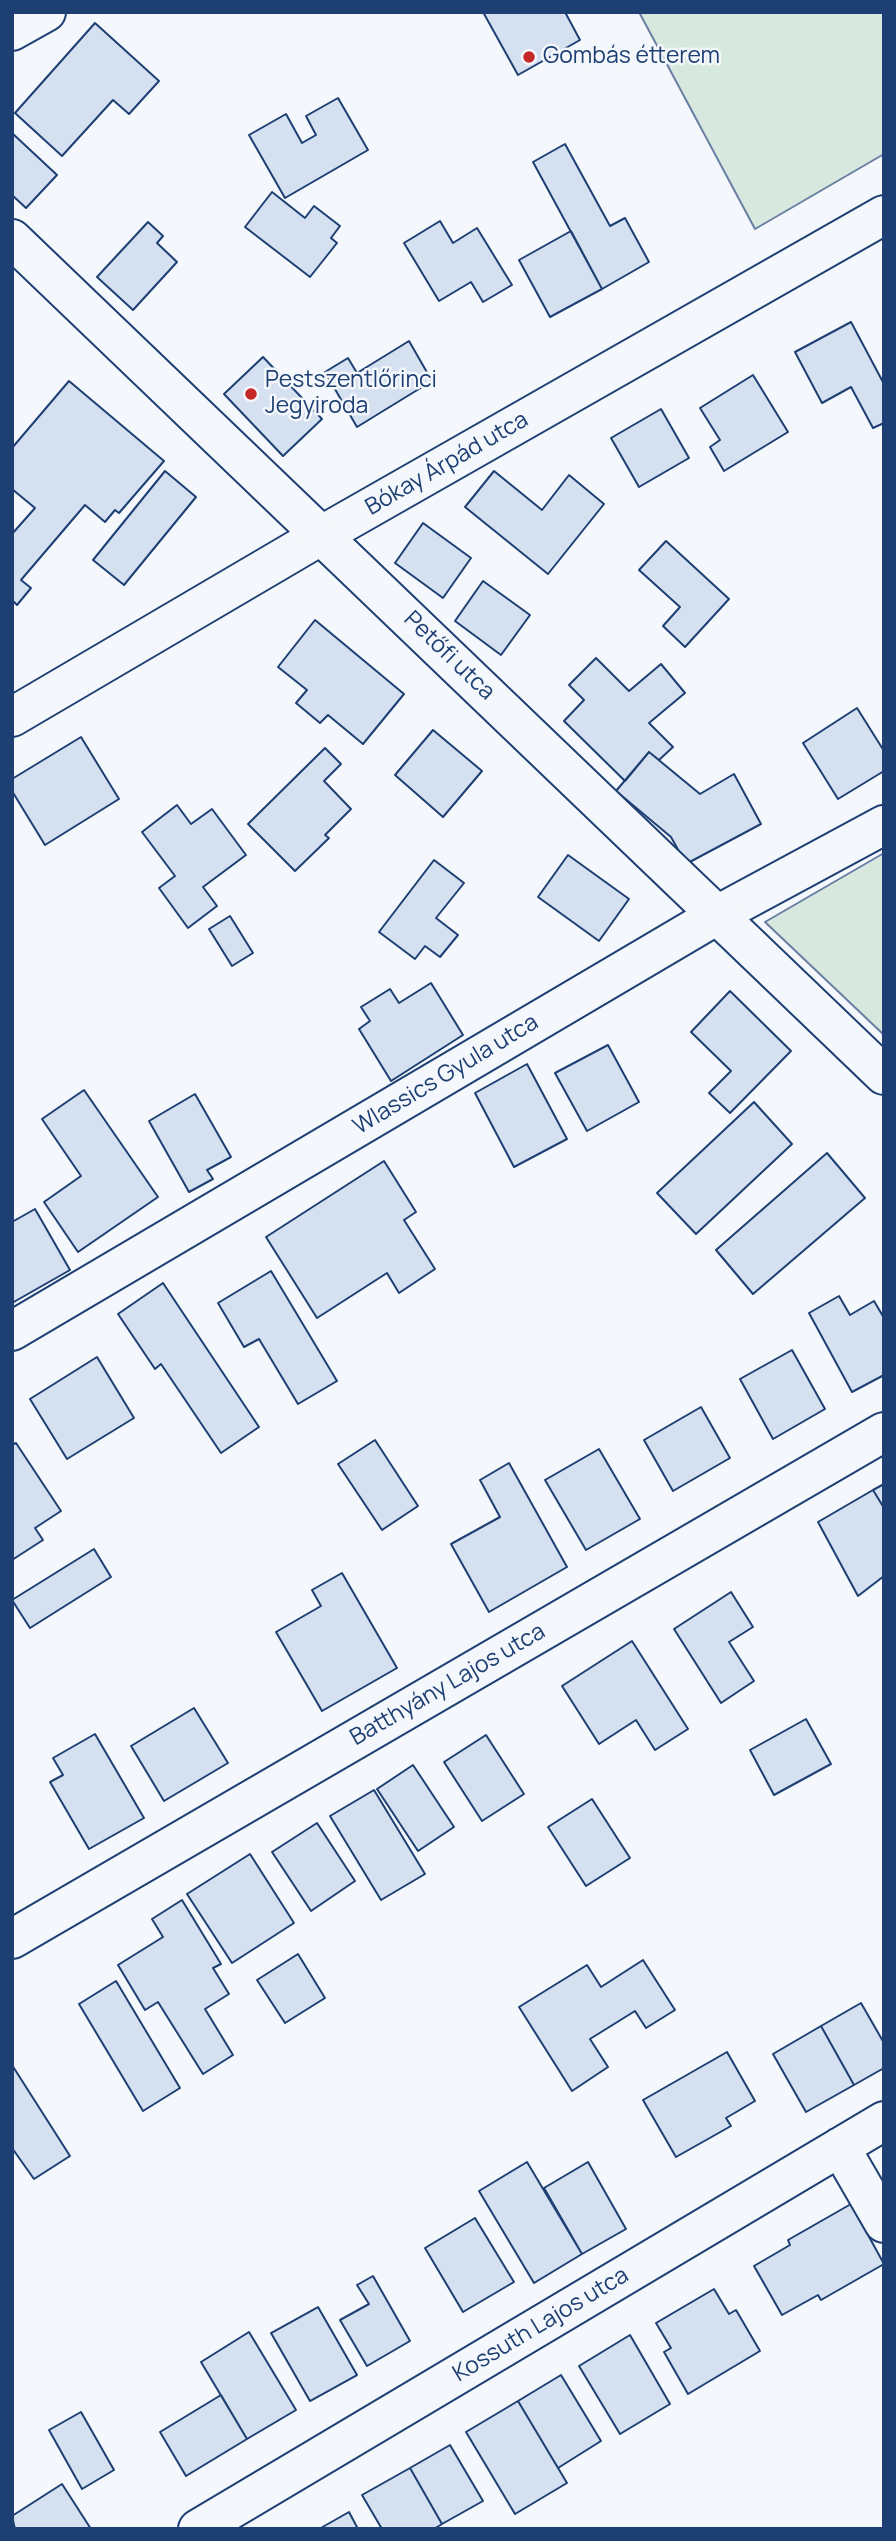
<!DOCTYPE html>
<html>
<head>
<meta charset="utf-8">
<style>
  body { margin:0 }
  #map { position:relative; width:896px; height:2541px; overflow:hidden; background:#f4f7fb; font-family:Manrope,sans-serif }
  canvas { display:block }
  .frame { position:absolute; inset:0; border:14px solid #1d3f73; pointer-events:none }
</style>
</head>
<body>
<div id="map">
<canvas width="896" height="2541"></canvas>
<div class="frame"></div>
</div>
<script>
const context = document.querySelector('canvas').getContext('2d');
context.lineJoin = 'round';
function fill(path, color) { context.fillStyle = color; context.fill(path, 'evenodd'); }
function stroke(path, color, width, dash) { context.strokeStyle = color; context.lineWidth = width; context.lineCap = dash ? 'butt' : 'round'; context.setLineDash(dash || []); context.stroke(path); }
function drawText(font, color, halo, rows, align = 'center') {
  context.font = font + ' Manrope,sans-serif'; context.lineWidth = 5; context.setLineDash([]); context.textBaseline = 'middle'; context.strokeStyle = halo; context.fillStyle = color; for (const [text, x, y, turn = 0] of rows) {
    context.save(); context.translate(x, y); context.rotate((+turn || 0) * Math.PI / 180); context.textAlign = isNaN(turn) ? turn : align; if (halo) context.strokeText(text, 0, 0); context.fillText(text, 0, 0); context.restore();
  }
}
const green = new Path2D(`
  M 639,12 L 884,12 L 884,154 L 755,229 Z
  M 884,853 L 884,1035 L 765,922 Z`);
const building = new Path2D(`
  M 483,12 L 565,12 L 580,40 L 518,75 Z
  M 95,23 L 159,81 L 129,114 L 113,100 L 62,156 L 15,113 Z
  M 338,98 L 368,150 L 285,198 L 249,135 L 286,114 L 302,143 L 316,135 L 306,116 Z
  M 12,133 L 57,175 L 26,208 L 12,195 Z
  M 565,144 L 610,226 L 625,218 L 649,262 L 602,289 L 533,162 Z
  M 272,192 L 305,218 L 314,206 L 340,226 L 331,238 L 337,243 L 310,277 L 245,227 Z
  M 440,221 L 453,243 L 477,228 L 512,285 L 483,302 L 471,282 L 439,301 L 404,243 Z
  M 148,222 L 163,236 L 157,243 L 177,262 L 133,310 L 97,277 Z
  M 571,231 L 602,289 L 550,317 L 519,260 Z
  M 851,322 L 884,384 L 884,423 L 873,428 L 851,387 L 822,403 L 795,352 Z
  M 409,341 L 432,381 L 357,427 L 325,372 L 348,358 L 357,373 Z
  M 263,357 L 322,419 L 283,456 L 224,394 Z
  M 753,375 L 788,432 L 724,471 L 710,447 L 720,440 L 700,408 Z
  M 69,381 L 164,461 L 119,513 L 115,510 L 105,522 L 85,505 L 21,580 L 31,588 L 17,605 L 12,600 L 12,534 L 35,508 L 12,489 L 12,448 Z
  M 661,409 L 689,458 L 639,487 L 611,438 Z
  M 165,471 L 196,497 L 124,585 L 93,560 Z
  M 494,471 L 542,510 L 569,475 L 604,504 L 548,574 L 465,507 Z
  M 423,523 L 471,558 L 443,598 L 395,563 Z
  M 666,541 L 729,599 L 685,647 L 663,626 L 680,607 L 639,570 Z
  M 483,581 L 530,615 L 501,655 L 455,621 Z
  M 315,620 L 404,694 L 363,744 L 328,715 L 320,723 L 296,703 L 307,690 L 278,667 Z
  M 596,658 L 629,691 L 661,664 L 685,693 L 649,723 L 673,747 L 659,760 L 649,752 L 625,781 L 564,721 L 584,700 L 569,685 Z
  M 857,708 L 884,751 L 884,771 L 838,799 L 803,743 Z
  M 433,730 L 482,771 L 443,817 L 395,775 Z
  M 81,737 L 119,799 L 45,845 L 12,791 L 12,779 Z
  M 325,748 L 341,764 L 324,781 L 351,809 L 325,835 L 329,838 L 295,871 L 248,824 Z
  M 649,752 L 700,794 L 734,774 L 761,824 L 686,864 L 671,837 L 616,791 Z
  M 177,805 L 191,824 L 212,809 L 246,855 L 203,887 L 217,906 L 188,928 L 159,888 L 175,876 L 142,832 Z
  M 568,855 L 629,899 L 599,941 L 538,897 Z
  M 434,860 L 464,883 L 436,918 L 458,935 L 440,957 L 425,946 L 415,959 L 379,932 Z
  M 230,916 L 253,953 L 232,966 L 209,929 Z
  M 431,983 L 463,1035 L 391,1081 L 359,1029 L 370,1021 L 361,1007 L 390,989 L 399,1003 Z
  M 730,991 L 791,1051 L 730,1113 L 709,1093 L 731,1071 L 691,1032 Z
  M 608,1045 L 639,1102 L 587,1131 L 555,1073 Z
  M 527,1064 L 567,1139 L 514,1167 L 475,1093 Z
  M 84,1090 L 158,1197 L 78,1252 L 44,1202 L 81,1176 L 42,1119 Z
  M 195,1094 L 231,1157 L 207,1170 L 213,1179 L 189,1192 L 149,1121 Z
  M 754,1102 L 792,1144 L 696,1234 L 657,1193 Z
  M 827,1153 L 865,1198 L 753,1294 L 716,1250 Z
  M 384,1161 L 416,1212 L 404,1220 L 435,1269 L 399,1293 L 387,1273 L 317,1318 L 266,1237 Z
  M 35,1209 L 70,1270 L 12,1303 L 12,1222 Z
  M 271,1271 L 337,1381 L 298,1404 L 259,1339 L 244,1347 L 218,1303 Z
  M 163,1283 L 259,1427 L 221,1453 L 161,1364 L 155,1369 L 118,1314 Z
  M 839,1296 L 850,1315 L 874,1301 L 884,1318 L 884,1375 L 852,1392 L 809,1313 Z
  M 792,1350 L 825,1409 L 773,1439 L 740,1379 Z
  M 97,1357 L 134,1418 L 67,1459 L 30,1399 Z
  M 701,1407 L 730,1458 L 673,1491 L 644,1440 Z
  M 375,1440 L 418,1506 L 382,1530 L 338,1464 Z
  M 16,1443 L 61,1511 L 35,1528 L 43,1540 L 12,1560 L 12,1445 Z
  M 599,1449 L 640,1519 L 586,1550 L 545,1480 Z
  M 509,1463 L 567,1567 L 489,1612 L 451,1544 L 500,1517 L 480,1480 Z
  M 884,1484 L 884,1508 L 873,1490 Z
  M 873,1490 L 884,1508 L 884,1576 L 858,1596 L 818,1522 Z
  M 94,1549 L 111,1577 L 30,1628 L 12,1600 Z
  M 342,1573 L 397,1668 L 322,1711 L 276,1632 L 321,1606 L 312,1590 Z
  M 731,1592 L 753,1627 L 729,1642 L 754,1681 L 721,1703 L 674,1629 Z
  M 632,1641 L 688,1729 L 655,1750 L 636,1720 L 599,1744 L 562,1686 Z
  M 194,1708 L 228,1763 L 164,1801 L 131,1746 Z
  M 806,1719 L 831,1764 L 774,1795 L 750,1750 Z
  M 95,1734 L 144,1818 L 89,1849 L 50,1782 L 63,1775 L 53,1758 Z
  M 486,1735 L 524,1794 L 482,1821 L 444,1762 Z
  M 413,1765 L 454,1827 L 418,1851 L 377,1789 Z
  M 374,1790 L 425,1874 L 381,1900 L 330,1816 Z
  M 592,1799 L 630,1858 L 586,1886 L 548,1827 Z
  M 317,1823 L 355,1881 L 311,1911 L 272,1852 Z
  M 250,1854 L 294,1923 L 232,1963 L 187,1894 Z
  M 182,1900 L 221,1964 L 213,1968 L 229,1994 L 205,2009 L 233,2055 L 203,2074 L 158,2002 L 145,2010 L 118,1965 L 163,1937 L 152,1919 Z
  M 298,1954 L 325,1998 L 285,2023 L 257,1980 Z
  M 643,1960 L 675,2010 L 646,2028 L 635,2011 L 590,2039 L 608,2067 L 572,2091 L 519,2007 L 587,1965 L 601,1987 Z
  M 116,1981 L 180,2088 L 143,2111 L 79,2004 Z
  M 861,2003 L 884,2043 L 884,2068 L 854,2085 L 821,2026 Z
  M 821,2026 L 854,2085 L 806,2112 L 773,2054 Z
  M 727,2052 L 755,2101 L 726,2118 L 731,2126 L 676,2157 L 643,2100 Z
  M 12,2065 L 70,2156 L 34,2179 L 12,2148 Z
  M 527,2162 L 582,2254 L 534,2283 L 479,2191 Z
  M 588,2162 L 626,2229 L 582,2254 L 544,2188 Z
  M 851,2204 L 884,2264 L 821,2300 L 818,2295 L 782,2315 L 754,2266 L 790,2245 L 788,2240 Z
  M 475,2218 L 514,2282 L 463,2312 L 425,2248 Z
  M 373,2276 L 410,2341 L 367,2366 L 340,2320 L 369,2304 L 357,2285 Z
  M 714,2289 L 729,2314 L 736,2310 L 760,2351 L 688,2394 L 664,2352 L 671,2348 L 656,2323 Z
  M 318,2307 L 357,2375 L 310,2401 L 271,2333 Z
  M 249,2332 L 296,2410 L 247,2439 L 201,2362 Z
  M 630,2335 L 670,2404 L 620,2434 L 579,2366 Z
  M 561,2375 L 601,2441 L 558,2468 L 518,2401 Z
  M 221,2395 L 247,2439 L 186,2476 L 160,2432 Z
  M 518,2401 L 567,2483 L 515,2514 L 466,2432 Z
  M 81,2412 L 114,2470 L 82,2489 L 49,2430 Z
  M 450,2445 L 483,2501 L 442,2524 L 410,2468 Z
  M 410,2468 L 442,2524 L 434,2529 L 382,2529 L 362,2495 Z
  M 62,2484 L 91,2529 L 15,2529 L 12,2516 Z
  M 349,2512 L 358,2529 L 319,2529 Z`);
const minor = new Path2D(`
  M 12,31 L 46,12
  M 12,717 L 322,535 L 884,215
  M 12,1331 L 719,914 L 884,825
  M 12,1939 L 884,1432
  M 840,2147 L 884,2223
  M 198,2529 L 884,2121`);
const major = new Path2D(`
  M 12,239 L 884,1075`);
const markers = [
  [529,57,7,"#c62828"],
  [251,394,7,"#c62828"]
];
const poiNames = [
  ["Gombás étterem",543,57],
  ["Pestszentlőrinci",265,381],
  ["Jegyiroda",265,407]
];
const streetNames = [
  ["Bókay Árpád utca",447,464,-30],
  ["Petőfi utca",449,656,44],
  ["Wlassics Gyula utca",446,1075,-31],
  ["Batthyány Lajos utca",448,1685,-30],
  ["Kossuth Lajos utca",541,2325,-31]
];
fill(green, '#d7e8df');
stroke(green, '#687fa3', 2);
fill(building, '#d5e0f0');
stroke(building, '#1d3f73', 2);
stroke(minor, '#1d3f73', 42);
stroke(major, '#1d3f73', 42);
stroke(minor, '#f4f7fb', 38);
stroke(major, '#f4f7fb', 38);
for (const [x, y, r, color] of markers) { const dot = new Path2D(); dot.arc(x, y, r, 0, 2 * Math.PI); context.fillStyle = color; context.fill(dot); stroke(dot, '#f4f7fb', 2.5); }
drawText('23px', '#1d3f73', '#f4f7fb', poiNames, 'left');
drawText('23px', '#1d3f73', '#f4f7fb', streetNames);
</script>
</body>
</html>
